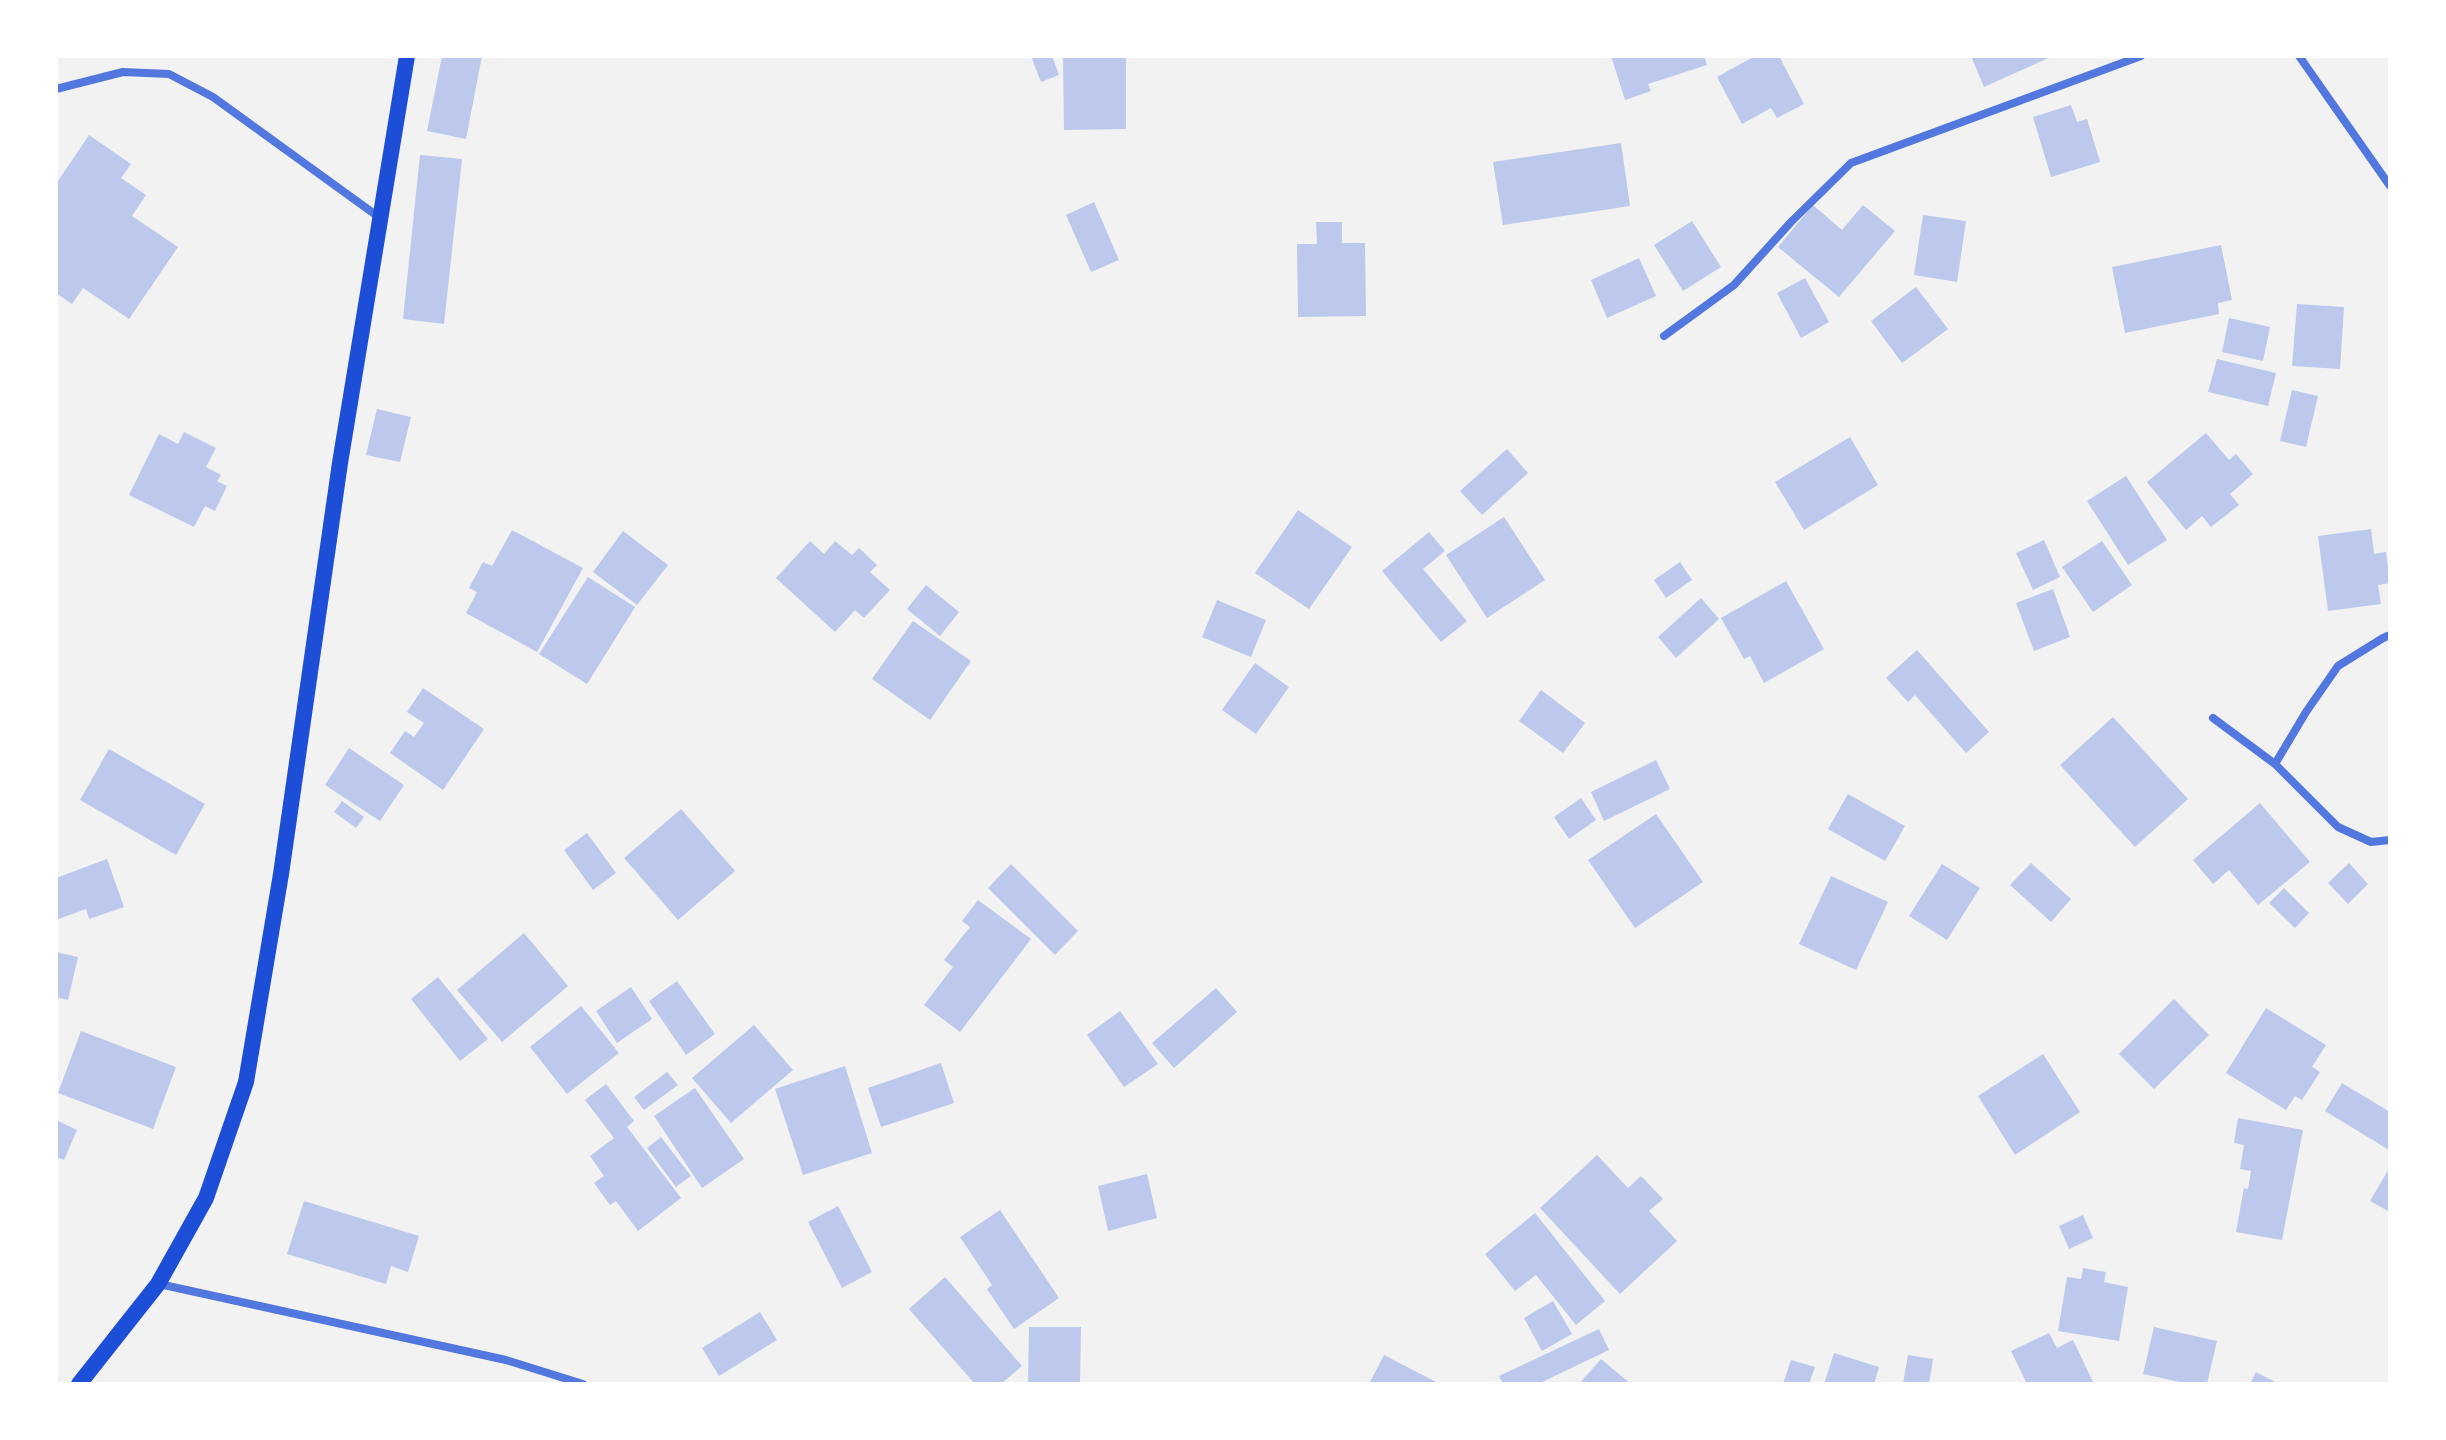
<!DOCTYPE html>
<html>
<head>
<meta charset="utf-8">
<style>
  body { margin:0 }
  #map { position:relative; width:2446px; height:1440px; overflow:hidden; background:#f2f2f2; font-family:"Golos Text",sans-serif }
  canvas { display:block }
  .frame { position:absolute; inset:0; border:58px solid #fff; pointer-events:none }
</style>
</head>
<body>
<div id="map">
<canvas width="2446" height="1440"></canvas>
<div class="frame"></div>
</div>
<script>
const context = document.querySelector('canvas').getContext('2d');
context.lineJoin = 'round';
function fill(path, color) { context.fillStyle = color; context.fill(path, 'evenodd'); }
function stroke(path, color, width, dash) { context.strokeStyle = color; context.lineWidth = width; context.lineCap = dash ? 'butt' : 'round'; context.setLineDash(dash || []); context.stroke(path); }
const building = new Path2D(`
  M 442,56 L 482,56 L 466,139 L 427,131 Z
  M 1039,56 L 1052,56 L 1059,75 L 1041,82 L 1032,59 Z
  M 1063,56 L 1126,56 L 1126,129 L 1064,130 Z
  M 1611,56 L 1704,56 L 1707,65 L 1648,84 L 1651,91 L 1625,100 Z
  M 1755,56 L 1779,56 L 1804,104 L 1777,118 L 1771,108 L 1742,124 L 1717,77 Z
  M 1971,56 L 2053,56 L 1984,87 Z
  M 2071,105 L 2077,122 L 2087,119 L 2100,162 L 2051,177 L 2033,117 Z
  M 89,135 L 131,164 L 121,178 L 146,195 L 132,216 L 178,247 L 129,319 L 83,288 L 72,304 L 56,293 L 56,184 Z
  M 1621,143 L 1630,206 L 1503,225 L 1493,162 Z
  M 420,155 L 462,159 L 444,324 L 403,319 Z
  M 1094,202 L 1119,260 L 1091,272 L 1066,215 Z
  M 1813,205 L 1842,230 L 1863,205 L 1895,231 L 1839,297 L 1778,247 Z
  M 1923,215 L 1966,221 L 1957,282 L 1914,275 Z
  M 1692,221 L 1721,267 L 1683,291 L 1654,245 Z
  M 1316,222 L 1342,222 L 1342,243 L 1365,243 L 1366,316 L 1298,317 L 1297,244 L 1317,244 Z
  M 2221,245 L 2232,300 L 2218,303 L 2219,314 L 2125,333 L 2112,267 Z
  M 1639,258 L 1656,296 L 1607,318 L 1591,280 Z
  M 1805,278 L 1829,322 L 1801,338 L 1777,293 Z
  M 1916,287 L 1948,329 L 1902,363 L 1871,321 Z
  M 2297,304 L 2344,307 L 2340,369 L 2292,366 Z
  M 2229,318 L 2270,327 L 2263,361 L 2222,352 Z
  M 2217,359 L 2276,373 L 2268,406 L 2208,392 Z
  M 2292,390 L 2318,396 L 2306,447 L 2280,441 Z
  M 377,409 L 411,417 L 400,462 L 366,455 Z
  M 184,432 L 216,448 L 206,467 L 221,475 L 217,481 L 227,486 L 215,511 L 205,506 L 194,527 L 129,495 L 159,434 L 178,444 Z
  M 2206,433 L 2229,460 L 2236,454 L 2253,474 L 2230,494 L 2239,505 L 2211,527 L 2202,516 L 2186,530 L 2147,482 Z
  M 1850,437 L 1878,485 L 1804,530 L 1775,482 Z
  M 1507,449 L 1528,473 L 1482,515 L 1460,491 Z
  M 2126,476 L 2167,540 L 2128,565 L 2087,501 Z
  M 1298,510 L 1352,547 L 1309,609 L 1255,573 Z
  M 1504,517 L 1545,580 L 1487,618 L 1446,555 Z
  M 2371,529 L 2374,554 L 2386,552 L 2390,583 L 2378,585 L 2381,604 L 2328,611 L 2318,536 Z
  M 512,530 L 583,568 L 537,652 L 466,613 L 477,592 L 469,588 L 483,562 L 492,566 Z
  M 623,531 L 668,565 L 637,605 L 593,572 Z
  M 1429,532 L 1445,551 L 1423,569 L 1467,621 L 1441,642 L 1382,571 Z
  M 2044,540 L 2060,577 L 2033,590 L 2016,553 Z
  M 810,541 L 824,554 L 835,541 L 852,555 L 859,548 L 877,565 L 870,572 L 890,590 L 864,618 L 855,610 L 835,632 L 776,578 Z
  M 2102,541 L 2132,585 L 2093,612 L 2062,567 Z
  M 1680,562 L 1692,580 L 1666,598 L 1654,580 Z
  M 588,577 L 635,607 L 587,684 L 539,654 Z
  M 1786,581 L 1824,649 L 1764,683 L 1750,656 L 1744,659 L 1721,618 Z
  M 926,585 L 959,612 L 940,636 L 907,609 Z
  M 2053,589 L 2070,637 L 2034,651 L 2016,603 Z
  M 1701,598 L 1719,619 L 1676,658 L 1658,637 Z
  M 1217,600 L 1266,620 L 1251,657 L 1202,637 Z
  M 913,621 L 971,661 L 930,720 L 872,679 Z
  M 1917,650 L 1989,732 L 1966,753 L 1915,695 L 1908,702 L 1886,678 Z
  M 1255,663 L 1289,687 L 1256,734 L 1222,710 Z
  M 423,688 L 484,729 L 443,790 L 390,753 L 405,731 L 414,737 L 424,723 L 407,712 Z
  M 1541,690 L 1585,723 L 1563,753 L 1519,721 Z
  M 2113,717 L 2188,799 L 2135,847 L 2060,765 Z
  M 349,748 L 404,785 L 380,821 L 325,785 Z
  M 109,749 L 205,804 L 176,855 L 80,800 Z
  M 1656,760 L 1670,789 L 1604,821 L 1591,792 Z
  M 1848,794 L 1905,826 L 1885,861 L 1828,829 Z
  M 1581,798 L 1596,820 L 1569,839 L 1554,817 Z
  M 342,801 L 364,817 L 356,828 L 334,812 Z
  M 2260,803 L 2310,862 L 2258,905 L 2229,870 L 2213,884 L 2193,860 Z
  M 681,809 L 735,871 L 678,920 L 624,858 Z
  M 1656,814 L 1703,882 L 1635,928 L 1588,860 Z
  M 587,833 L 616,873 L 593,890 L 564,850 Z
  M 107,859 L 124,907 L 89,919 L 86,909 L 56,920 L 56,878 Z
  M 2031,863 L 2071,899 L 2051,922 L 2010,885 Z
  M 2349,863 L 2368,884 L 2348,904 L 2328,883 Z
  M 1011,864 L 1078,931 L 1055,955 L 988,888 Z
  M 1942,864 L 1980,888 L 1947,940 L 1909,916 Z
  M 1831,876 L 1888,902 L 1856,970 L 1799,944 Z
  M 2284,888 L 2309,913 L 2295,928 L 2269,903 Z
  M 978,900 L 1031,939 L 960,1032 L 924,1005 L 953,967 L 944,960 L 970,927 L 962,921 Z
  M 524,933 L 568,986 L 502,1042 L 457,990 Z
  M 56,952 L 78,957 L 68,1000 L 56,997 Z
  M 438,977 L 488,1039 L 460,1061 L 411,999 Z
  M 677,981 L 715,1034 L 686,1055 L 649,1001 Z
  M 631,987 L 652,1019 L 617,1043 L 596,1011 Z
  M 1216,988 L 1237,1012 L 1174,1068 L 1152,1043 Z
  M 2174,999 L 2209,1035 L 2154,1089 L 2119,1054 Z
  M 581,1006 L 619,1053 L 567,1094 L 530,1047 Z
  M 2266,1008 L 2326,1045 L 2312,1067 L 2320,1072 L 2302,1100 L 2295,1096 L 2286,1110 L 2226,1073 Z
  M 1120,1011 L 1158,1064 L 1124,1087 L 1087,1035 Z
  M 754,1025 L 793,1070 L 731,1123 L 692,1078 Z
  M 81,1031 L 176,1067 L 153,1129 L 58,1093 Z
  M 2043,1054 L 2080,1112 L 2015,1155 L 1978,1096 Z
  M 941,1063 L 954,1103 L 881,1127 L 868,1088 Z
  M 845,1066 L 872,1153 L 803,1175 L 775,1089 Z
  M 667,1072 L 678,1085 L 644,1110 L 634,1097 Z
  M 2342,1083 L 2390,1112 L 2389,1150 L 2325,1111 Z
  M 606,1084 L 634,1121 L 627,1127 L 681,1198 L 638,1231 L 616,1201 L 610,1205 L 594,1183 L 604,1176 L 590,1156 L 614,1138 L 585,1100 Z
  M 695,1088 L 744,1159 L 702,1188 L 654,1116 Z
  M 2238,1118 L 2303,1130 L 2282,1240 L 2236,1232 L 2244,1188 L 2248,1189 L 2251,1171 L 2240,1169 L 2244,1145 L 2234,1143 Z
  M 56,1120 L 77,1130 L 64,1160 L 56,1157 Z
  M 661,1137 L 691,1176 L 676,1187 L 647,1148 Z
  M 1597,1155 L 1628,1188 L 1641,1176 L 1663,1199 L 1649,1211 L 1677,1241 L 1620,1294 L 1540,1208 Z
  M 2390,1167 L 2390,1212 L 2370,1201 Z
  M 1147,1174 L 1157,1218 L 1108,1231 L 1098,1186 Z
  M 304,1201 L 419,1236 L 408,1272 L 391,1266 L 386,1284 L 287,1254 Z
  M 838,1206 L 872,1272 L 842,1288 L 808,1222 Z
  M 1000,1210 L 1059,1298 L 1014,1329 L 987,1289 L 992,1285 L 960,1237 Z
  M 1535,1213 L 1605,1301 L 1576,1325 L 1536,1275 L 1515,1291 L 1485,1254 Z
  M 2083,1215 L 2093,1238 L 2069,1249 L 2059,1226 Z
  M 2083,1268 L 2106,1272 L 2104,1282 L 2128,1287 L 2119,1341 L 2058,1331 L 2067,1277 L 2081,1279 Z
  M 945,1277 L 1022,1366 L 1001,1384 L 975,1384 L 909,1309 Z
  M 1553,1301 L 1572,1334 L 1542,1351 L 1524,1318 Z
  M 760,1312 L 777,1340 L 719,1376 L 702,1348 Z
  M 1029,1327 L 1081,1327 L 1080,1384 L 1028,1384 Z
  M 2154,1327 L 2217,1341 L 2207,1384 L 2189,1384 L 2143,1374 Z
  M 1599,1329 L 1609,1350 L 1538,1384 L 1503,1384 L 1499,1376 Z
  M 2049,1333 L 2057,1348 L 2073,1340 L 2094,1384 L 2027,1384 L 2011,1351 Z
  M 1834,1353 L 1879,1367 L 1874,1384 L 1824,1384 Z
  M 1384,1355 L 1440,1384 L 1369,1384 Z
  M 1908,1355 L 1933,1359 L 1929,1384 L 1903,1384 Z
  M 1601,1359 L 1631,1384 L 1579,1384 Z
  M 1791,1360 L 1815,1367 L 1809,1384 L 1783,1384 Z
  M 2256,1372 L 2279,1384 L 2250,1384 Z`);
const minor = new Path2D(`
  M 2299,56 L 2390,186
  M 56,89 L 123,72 L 169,74 L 213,97 L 380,218
  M 1664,336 L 1734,285 L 1791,222 L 1851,163 L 2141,56
  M 2213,718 L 2275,764 L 2338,827 L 2371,842 L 2390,840
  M 2275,764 L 2306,712 L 2338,666 L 2383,638 L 2390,635
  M 159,1284 L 506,1360 L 583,1384`);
const secondary = new Path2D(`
  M 79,1384 L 158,1284 L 206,1198 L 246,1082 L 281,874 L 340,463 L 407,56`);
fill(building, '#bdc9ec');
stroke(minor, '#5277de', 8);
stroke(secondary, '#1d4ed8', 16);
</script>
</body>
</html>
